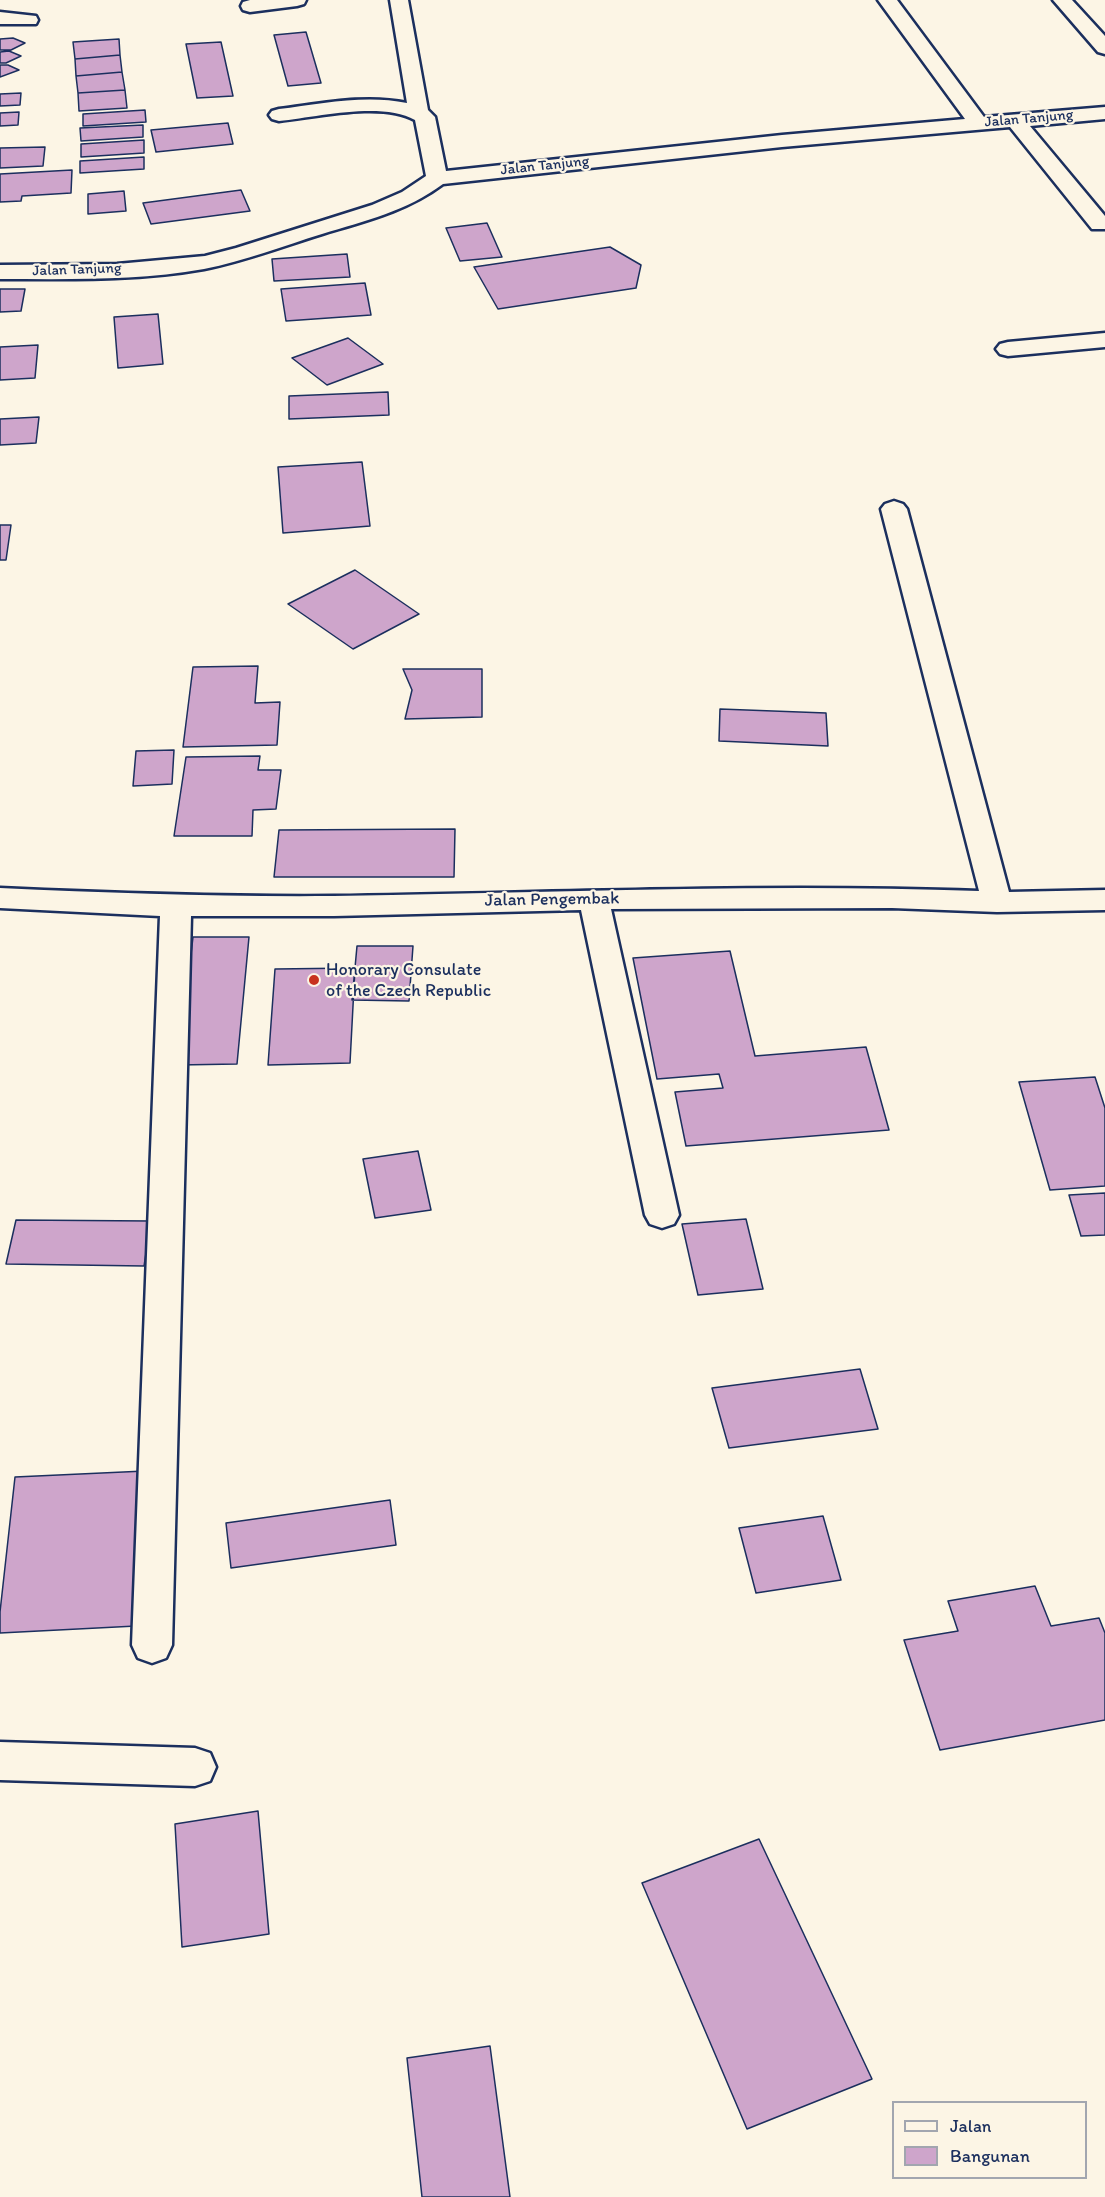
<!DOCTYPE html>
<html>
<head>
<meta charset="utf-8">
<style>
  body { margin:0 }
  #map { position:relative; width:1105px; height:2197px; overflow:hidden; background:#fcf5e5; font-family:Itim,sans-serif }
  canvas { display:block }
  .legend { position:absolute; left:892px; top:2101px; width:195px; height:78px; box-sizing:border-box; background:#fcf5e5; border:2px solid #a2a6af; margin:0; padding:8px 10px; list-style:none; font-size:18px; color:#1b2f5e }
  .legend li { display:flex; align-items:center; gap:12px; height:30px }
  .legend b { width:30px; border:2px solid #a2a6af }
</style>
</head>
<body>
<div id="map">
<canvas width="1105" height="2197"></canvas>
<ul class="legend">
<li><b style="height:8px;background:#fcf5e5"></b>Jalan</li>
<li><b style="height:16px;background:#cea5cb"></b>Bangunan</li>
</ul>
</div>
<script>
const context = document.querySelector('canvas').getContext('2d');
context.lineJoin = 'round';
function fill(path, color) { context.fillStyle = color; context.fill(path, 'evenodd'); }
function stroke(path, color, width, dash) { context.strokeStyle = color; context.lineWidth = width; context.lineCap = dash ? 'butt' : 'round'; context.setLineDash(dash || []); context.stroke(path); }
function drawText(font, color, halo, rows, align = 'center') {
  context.font = font + ' Itim,sans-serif'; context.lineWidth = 4.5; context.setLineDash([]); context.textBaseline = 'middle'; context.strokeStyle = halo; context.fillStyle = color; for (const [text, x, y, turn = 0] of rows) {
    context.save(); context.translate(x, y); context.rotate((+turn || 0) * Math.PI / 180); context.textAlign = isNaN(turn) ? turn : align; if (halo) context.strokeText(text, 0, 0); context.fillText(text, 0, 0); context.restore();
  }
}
const building = new Path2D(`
  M 306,32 L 321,83 L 288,86 L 274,35 Z
  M 13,38 L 25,43 L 11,50 L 0,50 L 0,39 Z
  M 119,39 L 120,55 L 75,59 L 73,42 Z
  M 221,42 L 233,96 L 197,98 L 186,44 Z
  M 9,51 L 21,56 L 6,63 L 0,63 L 0,52 Z
  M 120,55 L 122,72 L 76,76 L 75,59 Z
  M 0,65 L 8,65 L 19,70 L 0,77 Z
  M 122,72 L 125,90 L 78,93 L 76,76 Z
  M 125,90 L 127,108 L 79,111 L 78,93 Z
  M 21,93 L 20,105 L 0,106 L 0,94 Z
  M 145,110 L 146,122 L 83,126 L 83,114 Z
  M 19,112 L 18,125 L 0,126 L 0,113 Z
  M 228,123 L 233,144 L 156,152 L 151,130 Z
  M 143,125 L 143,137 L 81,141 L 80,128 Z
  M 144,140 L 144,153 L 81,157 L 81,144 Z
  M 45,147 L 43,166 L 0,168 L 0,148 Z
  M 144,157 L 144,169 L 80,173 L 80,161 Z
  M 72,170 L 71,193 L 22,196 L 21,201 L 0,202 L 0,174 Z
  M 241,190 L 250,211 L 151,224 L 143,203 Z
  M 124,191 L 126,211 L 88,214 L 88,194 Z
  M 487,223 L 502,257 L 460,261 L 446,228 Z
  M 610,247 L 641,265 L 636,288 L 498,309 L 474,267 Z
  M 347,254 L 350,277 L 274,281 L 272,259 Z
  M 365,283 L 371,315 L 286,321 L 281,289 Z
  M 0,289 L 25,289 L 21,311 L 0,312 Z
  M 158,314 L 163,364 L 118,368 L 114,317 Z
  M 348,338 L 383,364 L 327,385 L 292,358 Z
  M 38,345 L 35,378 L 0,380 L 0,347 Z
  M 388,392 L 389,415 L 289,419 L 289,396 Z
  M 39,417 L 36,443 L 0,445 L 0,419 Z
  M 362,462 L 370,526 L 283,533 L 278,467 Z
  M 0,525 L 11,525 L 6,560 L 0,560 Z
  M 355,570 L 419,614 L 353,649 L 288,604 Z
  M 258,666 L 255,703 L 280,702 L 277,745 L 183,747 L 193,667 Z
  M 403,669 L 482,669 L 482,717 L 405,719 L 412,690 Z
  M 720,709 L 826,713 L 828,746 L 719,741 Z
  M 174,750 L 172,784 L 133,786 L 136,751 Z
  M 260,756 L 258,770 L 281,770 L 276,809 L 253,810 L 252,836 L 174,836 L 186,757 Z
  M 455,829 L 454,877 L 274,877 L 279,830 Z
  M 193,937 L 249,937 L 237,1064 L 178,1065 Z
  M 357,946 L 413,946 L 409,1001 L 352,1000 Z
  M 730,951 L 755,1056 L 866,1047 L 889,1130 L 686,1146 L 675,1092 L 723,1088 L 719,1074 L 657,1079 L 633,958 Z
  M 355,968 L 350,1063 L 268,1065 L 275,969 Z
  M 1095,1077 L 1105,1108 L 1105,1186 L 1050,1190 L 1019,1082 Z
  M 418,1151 L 431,1210 L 375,1218 L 363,1159 Z
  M 1105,1193 L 1105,1235 L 1081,1236 L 1069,1195 Z
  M 746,1219 L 763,1289 L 698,1295 L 682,1224 Z
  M 16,1220 L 151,1221 L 144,1266 L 6,1264 Z
  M 860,1369 L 878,1429 L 729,1448 L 712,1388 Z
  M 145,1471 L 136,1626 L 0,1633 L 0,1612 L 15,1477 Z
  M 390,1500 L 396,1545 L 231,1568 L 226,1523 Z
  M 823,1516 L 841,1580 L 756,1593 L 739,1528 Z
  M 1035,1586 L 1051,1626 L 1099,1618 L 1105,1633 L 1105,1720 L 940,1750 L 904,1640 L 958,1631 L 948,1601 Z
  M 258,1811 L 269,1934 L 182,1947 L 175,1824 Z
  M 759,1839 L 872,2079 L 747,2129 L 642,1883 Z
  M 490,2046 L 510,2197 L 422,2197 L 407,2058 Z`);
const minor = new Path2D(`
  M 250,0 L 306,0 L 304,4 L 297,6 L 250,12 L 243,10 L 241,6 L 243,2 Z
  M 390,0 L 408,0 L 428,110 L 435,117 L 446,171 L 782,135 L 965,119 L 878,0 L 897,0 L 984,117 L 1105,107 L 1105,119 L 1030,126 L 1105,216 L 1105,229 L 1092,229 L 1010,127 L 782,147 L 443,184 C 407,211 365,221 322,234 C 283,246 245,261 204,269 C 137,281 68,279 0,279 L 0,265 L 117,264 L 205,256 L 236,248 L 372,205 L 402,192 L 426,176 L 415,120 C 382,101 317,117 279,121 L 272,119 L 269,115 L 272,111 L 279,109 C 320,104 365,94 407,103 Z
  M 1053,0 L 1072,0 L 1105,36 L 1105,54 L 1098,52 Z
  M 0,12 L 36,16 L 38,20 L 36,24 L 0,24 Z
  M 1105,333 L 1105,347 L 1008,356 L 1000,354 L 996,349 L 1000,344 L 1008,342 Z
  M 894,501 L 903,504 L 907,509 L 1009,892 L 1105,890 L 1105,910 L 997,912 L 892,908 L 611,909 L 679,1215 L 674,1224 L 662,1228 L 650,1224 L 645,1215 L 581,910 L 334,916 L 191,916 L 172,1645 L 166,1658 L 152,1663 L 138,1658 L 132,1645 L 160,916 L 0,908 L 0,888 C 112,893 223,897 334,896 C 549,893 764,883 979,891 L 881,509 L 885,504 Z
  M 0,1742 L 195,1748 L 210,1753 L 216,1767 L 210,1781 L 195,1786 L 0,1780 Z`);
const markers = [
  [314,980,6,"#c8321e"]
];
const farStreetnames = [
  ["Jalan Tanjung",1029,119,-5],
  ["Jalan Tanjung",545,166,-6],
  ["Jalan Tanjung",77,270,-2]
];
const streetNames = [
  ["Jalan Pengembak",552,900,-1]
];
const poiNames = [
  ["Honorary Consulate",326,970],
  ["of the Czech Republic",326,991]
];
fill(building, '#cea5cb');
stroke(building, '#1b2f5e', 1.5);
stroke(minor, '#1b2f5e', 5);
fill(minor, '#fcf5e5');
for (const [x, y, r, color] of markers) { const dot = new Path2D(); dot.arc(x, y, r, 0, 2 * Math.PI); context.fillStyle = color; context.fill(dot); stroke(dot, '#fcf5e5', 2); }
drawText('15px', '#1b2f5e', '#fcf5e5', farStreetnames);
drawText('18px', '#1b2f5e', '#fcf5e5', streetNames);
drawText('18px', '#1b2f5e', '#fcf5e5', poiNames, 'left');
</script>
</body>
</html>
